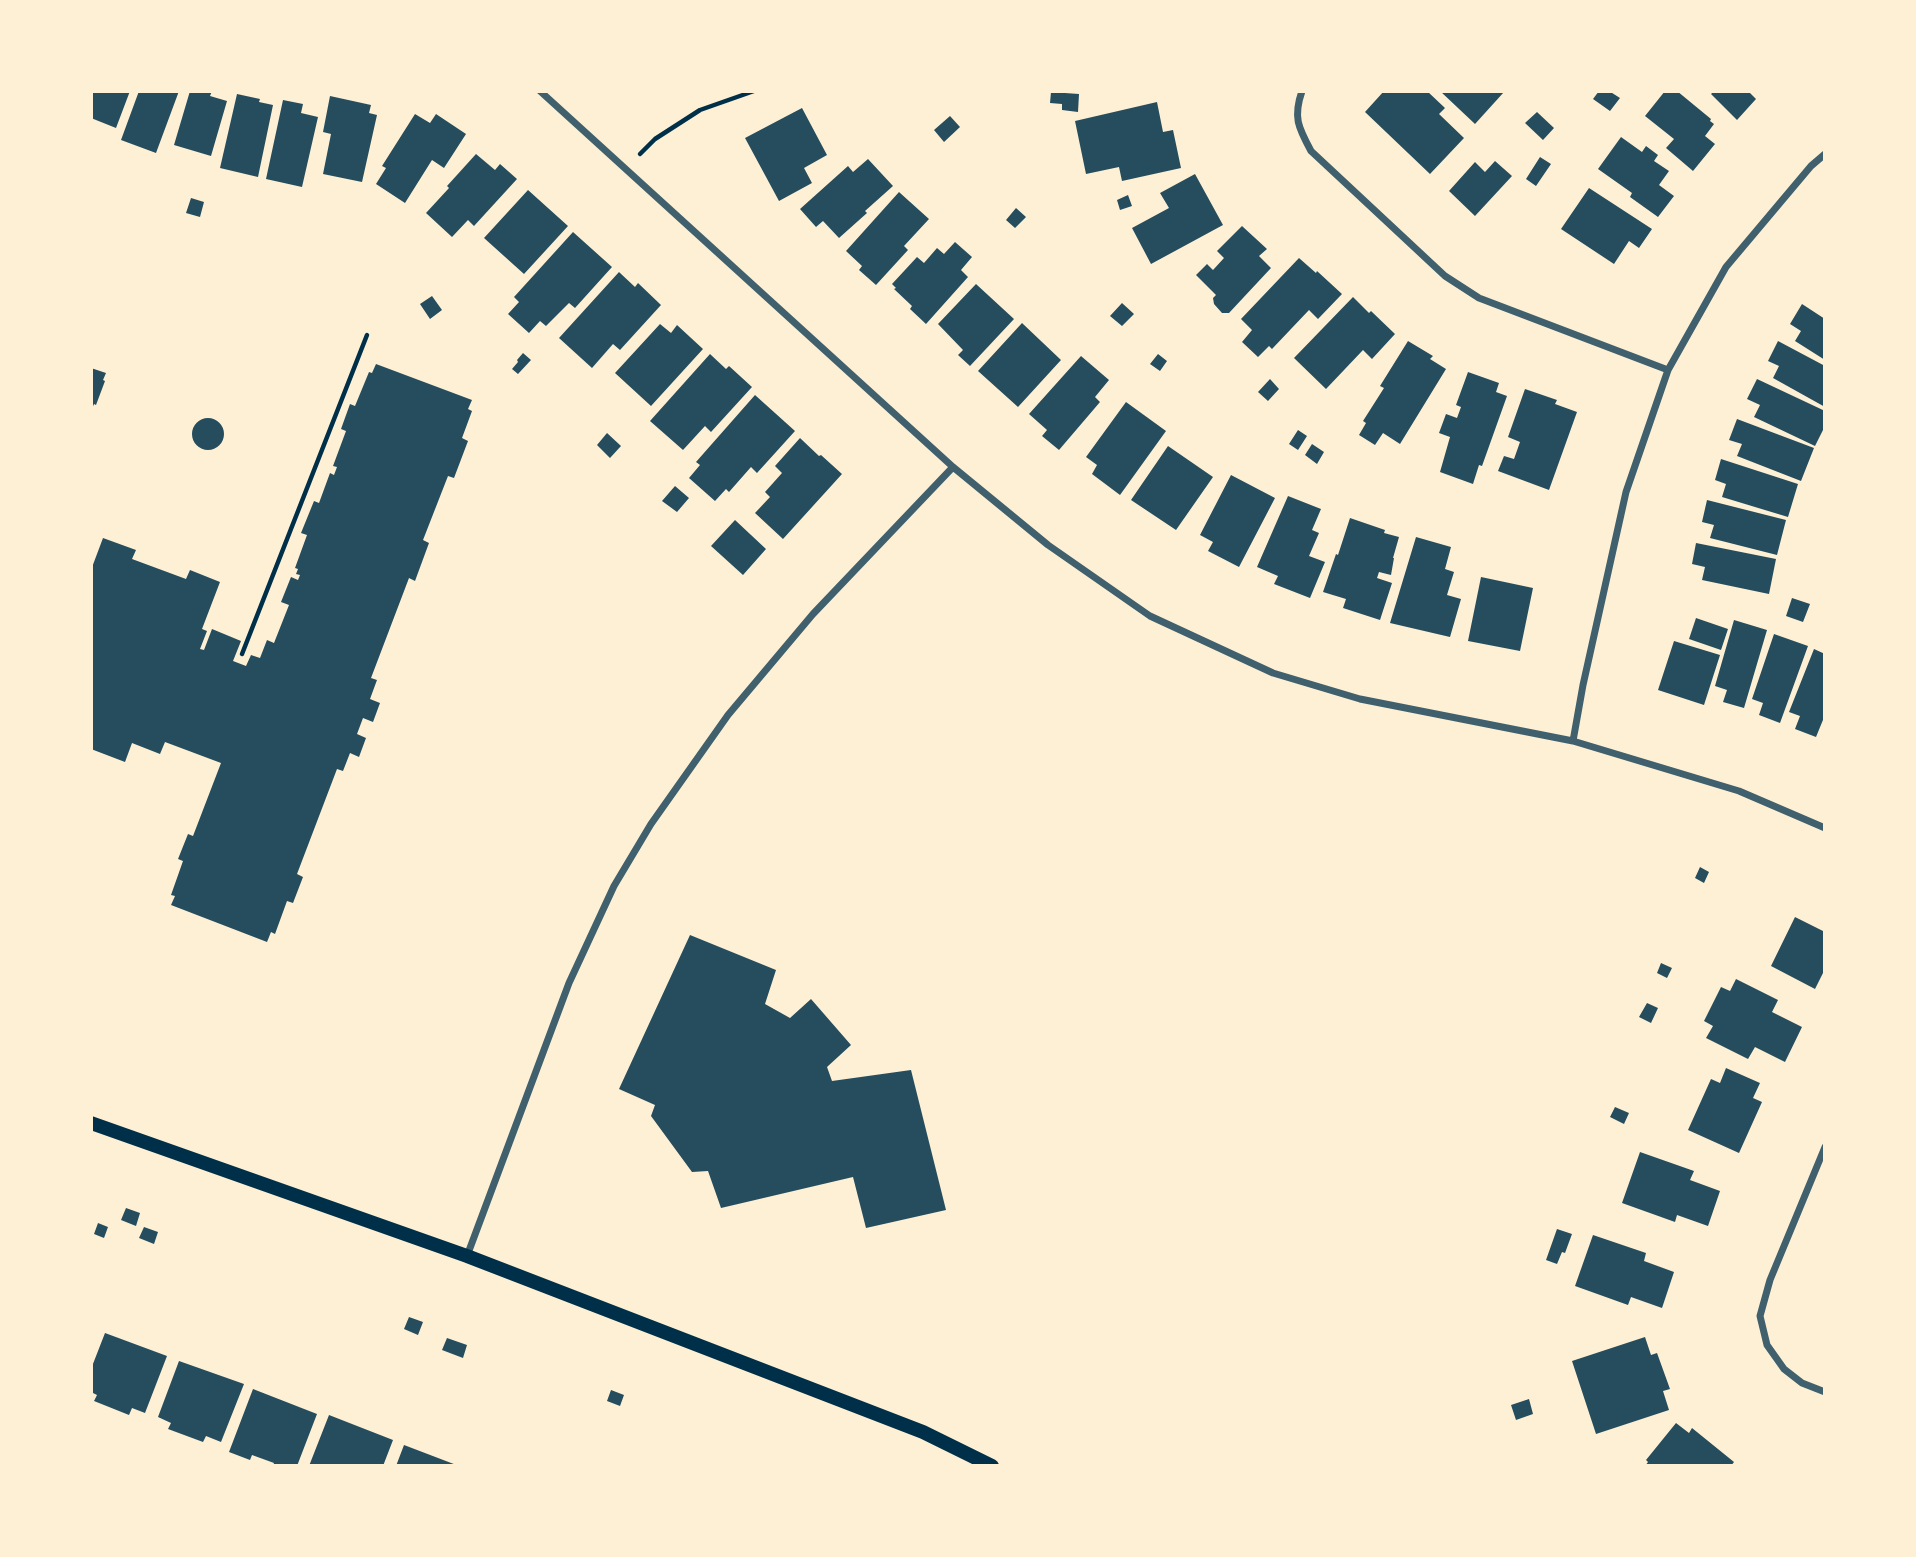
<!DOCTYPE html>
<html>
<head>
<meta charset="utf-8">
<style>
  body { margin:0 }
  #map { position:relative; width:1916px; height:1557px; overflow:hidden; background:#fdf0d5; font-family:"Titillium Web",sans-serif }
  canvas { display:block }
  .frame { position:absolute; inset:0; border:93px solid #fdf0d5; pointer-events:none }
</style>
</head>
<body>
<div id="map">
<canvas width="1916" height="1557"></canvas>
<div class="frame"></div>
</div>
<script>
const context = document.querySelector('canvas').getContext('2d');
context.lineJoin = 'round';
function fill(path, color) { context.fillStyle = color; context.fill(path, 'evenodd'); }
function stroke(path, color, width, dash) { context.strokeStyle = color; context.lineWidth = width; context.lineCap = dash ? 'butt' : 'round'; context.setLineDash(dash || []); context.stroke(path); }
const building = new Path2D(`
  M 91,91 L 130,91 L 116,128 L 91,118 Z
  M 139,91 L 179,91 L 156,153 L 121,140 Z
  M 190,91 L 212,91 L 210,96 L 227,101 L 211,156 L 174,145 Z
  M 1384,91 L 1427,91 L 1445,108 L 1439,114 L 1464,138 L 1430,174 L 1365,112 Z
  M 1440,91 L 1503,91 L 1504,92 L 1475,124 Z
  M 1599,91 L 1609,91 L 1620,98 L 1610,111 L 1593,99 Z
  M 1665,91 L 1677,91 L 1711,119 L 1710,121 L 1714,124 L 1705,136 L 1715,144 L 1693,171 L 1666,148 L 1674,139 L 1645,116 Z
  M 1714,91 L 1748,91 L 1756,99 L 1737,120 L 1711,94 Z
  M 1051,92 L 1079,94 L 1078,112 L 1062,110 L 1062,104 L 1050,103 Z
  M 237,94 L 260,99 L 259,102 L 273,105 L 258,177 L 220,168 Z
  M 330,96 L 371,105 L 369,113 L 377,115 L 362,182 L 323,174 L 331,134 L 323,132 Z
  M 283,100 L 303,104 L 301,113 L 318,117 L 302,187 L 266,179 Z
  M 1157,102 L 1163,132 L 1173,130 L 1181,168 L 1122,181 L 1119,167 L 1086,174 L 1075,121 Z
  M 802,108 L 827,155 L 804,168 L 812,183 L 779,201 L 745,138 Z
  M 1537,112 L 1554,128 L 1543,140 L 1525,123 Z
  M 415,114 L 430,123 L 436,114 L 466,134 L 444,168 L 432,160 L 405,203 L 376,184 L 386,168 L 382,166 Z
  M 950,116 L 960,127 L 944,142 L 934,130 Z
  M 1621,137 L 1642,152 L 1646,146 L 1658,155 L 1654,161 L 1669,171 L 1659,185 L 1674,196 L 1658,217 L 1630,197 L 1632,193 L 1598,169 Z
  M 476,154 L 495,170 L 500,164 L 517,179 L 474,226 L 468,220 L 452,237 L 426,213 L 449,188 L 447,186 Z
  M 1540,157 L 1551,164 L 1536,186 L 1526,179 Z
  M 868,159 L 893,186 L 865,211 L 867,213 L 839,238 L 823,221 L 816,227 L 800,209 L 848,166 L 853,172 Z
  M 1495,161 L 1512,176 L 1475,216 L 1449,191 L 1475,162 L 1485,172 Z
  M 1195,174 L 1223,225 L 1151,264 L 1132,228 L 1169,208 L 1160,193 Z
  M 1589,188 L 1652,229 L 1639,248 L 1629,241 L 1614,264 L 1561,229 Z
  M 528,190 L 568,226 L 524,274 L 484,238 Z
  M 899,192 L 929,219 L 904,246 L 908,250 L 876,285 L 859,270 L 862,266 L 846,251 Z
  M 1128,195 L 1132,206 L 1120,210 L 1117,200 Z
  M 191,198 L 204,202 L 200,217 L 186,213 Z
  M 1016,208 L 1026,217 L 1015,228 L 1006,220 Z
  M 1242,226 L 1267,249 L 1259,256 L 1271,268 L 1229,313 L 1222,313 L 1214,304 L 1213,298 L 1216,295 L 1196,275 L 1207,264 L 1213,270 L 1224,258 L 1217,251 Z
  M 573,232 L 612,267 L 575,308 L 569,303 L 546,326 L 540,321 L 529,333 L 508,314 L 519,302 L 514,297 Z
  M 955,242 L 972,257 L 961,270 L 968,277 L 926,324 L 910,309 L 912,306 L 894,289 L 896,288 L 892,284 L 917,257 L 924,263 L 937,248 L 944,254 Z
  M 1299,258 L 1316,273 L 1317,271 L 1342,294 L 1318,319 L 1309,310 L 1272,349 L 1269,346 L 1258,357 L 1242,342 L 1252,330 L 1241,319 Z
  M 619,272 L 635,287 L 638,283 L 661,305 L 620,350 L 613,344 L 592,368 L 559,338 Z
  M 976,284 L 1014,319 L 970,366 L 958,355 L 963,350 L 938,324 Z
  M 432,296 L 442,310 L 430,319 L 420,304 Z
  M 1353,297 L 1369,313 L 1371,311 L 1395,334 L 1372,359 L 1363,350 L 1326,389 L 1294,358 Z
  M 1122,303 L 1134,314 L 1122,326 L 1110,316 Z
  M 1802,304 L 1825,319 L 1825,360 L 1795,341 L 1801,331 L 1790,324 Z
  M 1022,323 L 1061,360 L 1018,407 L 978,371 Z
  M 660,324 L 671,333 L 677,325 L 703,349 L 651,406 L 615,373 Z
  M 1408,341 L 1433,356 L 1430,359 L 1446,369 L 1400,444 L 1383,433 L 1375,445 L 1359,435 L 1366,423 L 1363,421 L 1384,388 L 1380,386 Z
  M 1778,341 L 1825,366 L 1825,407 L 1773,378 L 1779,366 L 1768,361 Z
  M 523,353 L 531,360 L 518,374 L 512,369 L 518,362 L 517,360 Z
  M 710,354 L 726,369 L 729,366 L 752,387 L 711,432 L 705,426 L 683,450 L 650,421 Z
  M 1158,354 L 1167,361 L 1160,371 L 1150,364 Z
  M 1081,356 L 1109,380 L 1095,397 L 1100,402 L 1059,450 L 1042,436 L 1047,430 L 1029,414 Z
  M 376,364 L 472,400 L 468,409 L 472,411 L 462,438 L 468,441 L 454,478 L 448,476 L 423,540 L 429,543 L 415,581 L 409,578 L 371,678 L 377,680 L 370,699 L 380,703 L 373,722 L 363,718 L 357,734 L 366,738 L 359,757 L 350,753 L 343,771 L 337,769 L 297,874 L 303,877 L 293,903 L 287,901 L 275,934 L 271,932 L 267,942 L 171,905 L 175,896 L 171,895 L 183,861 L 178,859 L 188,834 L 193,836 L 221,763 L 165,742 L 160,754 L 132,743 L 125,762 L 91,749 L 91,570 L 103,538 L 136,550 L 132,559 L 186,579 L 190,570 L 220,582 L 202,629 L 207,631 L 200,649 L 204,650 L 212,629 L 241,641 L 233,661 L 246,666 L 251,655 L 260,658 L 267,640 L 274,643 L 289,605 L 281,602 L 291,577 L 298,580 L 300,575 L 296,574 L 298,569 L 295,568 L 307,535 L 301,533 L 314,501 L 319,503 L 330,473 L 334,475 L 337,467 L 333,466 L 346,431 L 341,429 L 350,404 L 355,406 L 369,372 L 372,373 Z
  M 91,368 L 106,373 L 103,380 L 105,381 L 96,405 L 94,404 L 91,411 Z
  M 1468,372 L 1499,383 L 1496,392 L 1507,396 L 1482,466 L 1479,465 L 1473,484 L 1440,472 L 1450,437 L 1439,433 L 1446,414 L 1457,418 L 1461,407 L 1456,405 Z
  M 1270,379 L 1279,389 L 1268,401 L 1258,392 Z
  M 1757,379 L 1825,411 L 1825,426 L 1815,446 L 1754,417 L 1760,405 L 1747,399 Z
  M 1525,389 L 1557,400 L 1555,404 L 1577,412 L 1549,490 L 1498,471 L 1504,456 L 1514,459 L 1520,442 L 1508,437 Z
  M 755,395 L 795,431 L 757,473 L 751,467 L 729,492 L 726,489 L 715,501 L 689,478 L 700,465 L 696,462 Z
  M 1126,402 L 1166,431 L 1120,495 L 1092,474 L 1097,465 L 1086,457 Z
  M192 434a16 16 0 1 1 32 0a16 16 0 1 1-32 0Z
  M 1737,419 L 1814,448 L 1801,481 L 1737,456 L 1742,444 L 1729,440 Z
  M 1298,430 L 1307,436 L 1298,450 L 1289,444 Z
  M 607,433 L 621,446 L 610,458 L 597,445 Z
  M 800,438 L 819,456 L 821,455 L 842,474 L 783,539 L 755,513 L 770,497 L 765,492 L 782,473 L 775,466 Z
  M 1312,444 L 1324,452 L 1317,464 L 1305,455 Z
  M 1168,446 L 1213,477 L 1176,530 L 1131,500 Z
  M 1721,459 L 1798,484 L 1788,517 L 1722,497 L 1726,484 L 1715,480 Z
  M 1231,475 L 1275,498 L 1239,567 L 1208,551 L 1213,542 L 1200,535 Z
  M 675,486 L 689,498 L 677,512 L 662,501 Z
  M 1288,496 L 1321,509 L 1312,530 L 1319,533 L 1309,556 L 1325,562 L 1310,598 L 1274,584 L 1278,576 L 1257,567 Z
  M 1707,500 L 1786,520 L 1777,555 L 1710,538 L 1714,525 L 1702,522 Z
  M 1350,518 L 1385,530 L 1384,533 L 1399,537 L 1393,558 L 1394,558 L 1391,575 L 1379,572 L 1377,578 L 1392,583 L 1380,620 L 1343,608 L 1346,599 L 1323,592 L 1336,554 L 1338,555 Z
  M 735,520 L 766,549 L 743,575 L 711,546 Z
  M 1416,537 L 1451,547 L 1445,569 L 1454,572 L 1447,595 L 1461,599 L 1450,637 L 1390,623 Z
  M 1696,543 L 1776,559 L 1769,594 L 1702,580 L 1705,567 L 1692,564 Z
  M 1481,577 L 1533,588 L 1520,651 L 1468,641 Z
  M 1792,598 L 1810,604 L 1803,622 L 1786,616 Z
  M 1696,618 L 1728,629 L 1721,650 L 1689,639 Z
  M 1734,620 L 1767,630 L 1744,708 L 1723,702 L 1727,690 L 1715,686 Z
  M 1774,634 L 1808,646 L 1780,723 L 1759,715 L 1763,703 L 1752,699 Z
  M 1674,641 L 1720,655 L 1704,705 L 1658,690 Z
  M 1814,649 L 1825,654 L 1825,715 L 1816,737 L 1795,729 L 1800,716 L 1789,712 Z
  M 1700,867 L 1709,872 L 1704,883 L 1695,878 Z
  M 1795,917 L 1825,932 L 1825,969 L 1815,989 L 1771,966 Z
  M 690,935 L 776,970 L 765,1004 L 790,1018 L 811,999 L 851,1045 L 827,1067 L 832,1081 L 911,1070 L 946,1210 L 866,1228 L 853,1177 L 721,1208 L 708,1171 L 692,1172 L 651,1116 L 655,1105 L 619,1089 Z
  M 1661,963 L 1672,968 L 1667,978 L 1657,973 Z
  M 1736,979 L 1778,1000 L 1772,1012 L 1802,1027 L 1785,1062 L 1755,1047 L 1748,1059 L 1706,1038 L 1713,1026 L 1704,1021 L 1721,987 L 1730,991 Z
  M 1647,1003 L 1658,1008 L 1651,1023 L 1639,1017 Z
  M 1726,1068 L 1760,1083 L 1753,1098 L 1762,1102 L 1739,1153 L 1688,1130 L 1711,1079 L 1720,1083 Z
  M 1615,1107 L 1629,1113 L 1624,1124 L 1610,1117 Z
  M 1640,1152 L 1694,1171 L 1690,1180 L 1720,1191 L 1708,1226 L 1677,1215 L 1675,1222 L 1622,1203 Z
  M 126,1208 L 140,1213 L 136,1226 L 121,1220 Z
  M 98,1223 L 108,1227 L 104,1238 L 94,1234 Z
  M 144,1227 L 158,1232 L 154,1244 L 139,1238 Z
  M 1557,1229 L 1572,1234 L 1565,1253 L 1562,1252 L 1557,1264 L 1546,1260 Z
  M 1593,1235 L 1646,1253 L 1644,1261 L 1674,1272 L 1662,1308 L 1631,1297 L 1628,1305 L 1575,1286 Z
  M 409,1317 L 423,1322 L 418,1335 L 404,1329 Z
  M 105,1333 L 167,1356 L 145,1413 L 132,1408 L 129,1415 L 94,1401 L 97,1395 L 91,1392 L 91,1369 Z
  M 1645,1337 L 1651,1355 L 1657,1353 L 1670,1389 L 1663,1391 L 1669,1410 L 1596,1434 L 1572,1361 Z
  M 447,1338 L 467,1345 L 463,1358 L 442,1350 Z
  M 179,1361 L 244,1384 L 221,1442 L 206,1436 L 203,1442 L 168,1429 L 171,1423 L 158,1417 Z
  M 253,1389 L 317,1414 L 297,1466 L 273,1466 L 274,1463 L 252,1455 L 250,1460 L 229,1452 Z
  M 611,1390 L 624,1395 L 620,1406 L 607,1401 Z
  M 1529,1399 L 1533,1414 L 1516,1420 L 1511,1405 Z
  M 329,1415 L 393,1440 L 383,1466 L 309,1466 Z
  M 1676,1423 L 1689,1433 L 1692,1428 L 1734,1462 L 1731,1466 L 1645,1466 L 1648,1462 L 1646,1460 Z
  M 404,1445 L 459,1466 L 396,1466 Z`);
const path = new Path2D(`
  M 640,154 L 655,139 L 700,110 L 754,91
  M 242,654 L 367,335`);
const minor = new Path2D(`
  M 540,91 L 953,467 L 1048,545 L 1150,616 L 1273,673 L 1360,699 L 1573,741 L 1739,791 L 1825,828
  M 1302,91 C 1293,117 1298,127 1311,151 L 1445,276 L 1479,298 L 1668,370
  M 1573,741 L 1583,685 L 1626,492 L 1668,370 L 1726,267 L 1811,166 L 1825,154
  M 1825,1147 L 1770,1280 L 1760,1316 L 1767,1345 L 1784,1369 L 1802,1383 L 1825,1392
  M 467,1256 L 569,983 L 614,886 L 651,824 L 728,715 L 813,614 L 953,467`);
const secondary = new Path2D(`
  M 91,1123 L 467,1256 L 923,1432 L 992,1466`);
fill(building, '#264d5e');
stroke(path, '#003049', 4.5);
stroke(minor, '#3f606c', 7);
stroke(secondary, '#003049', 14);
</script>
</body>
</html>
